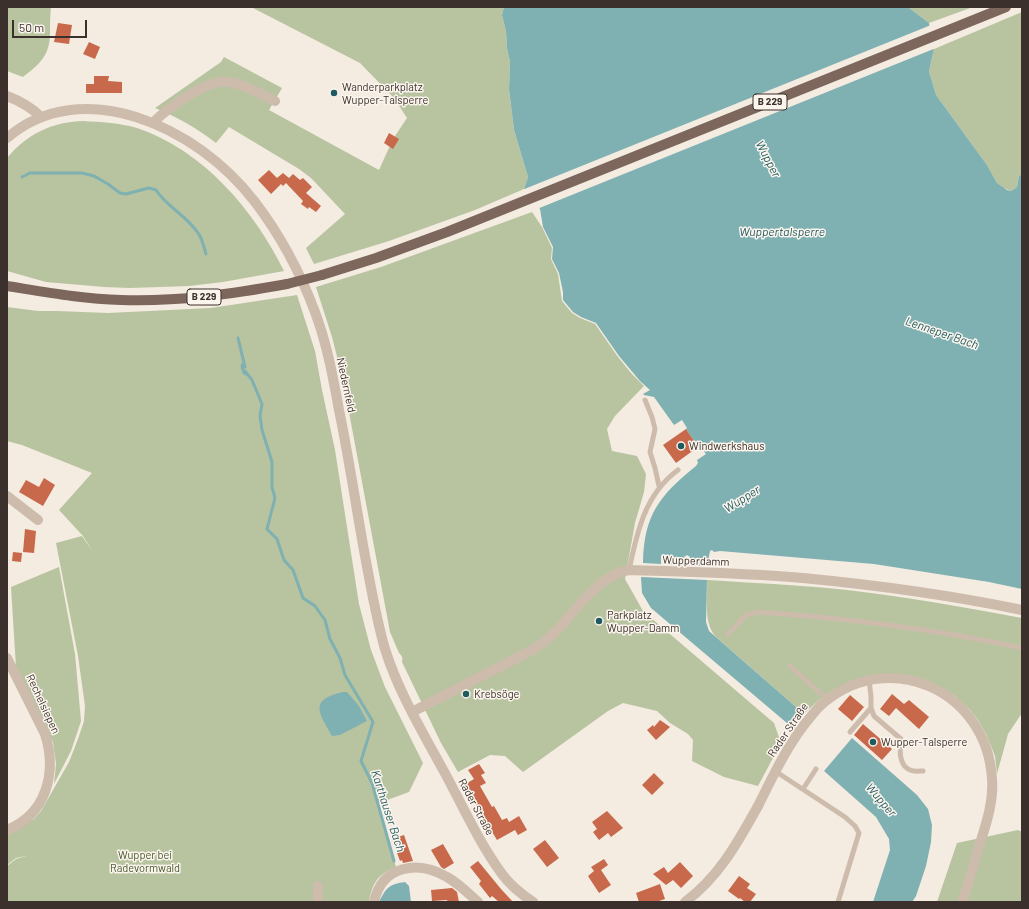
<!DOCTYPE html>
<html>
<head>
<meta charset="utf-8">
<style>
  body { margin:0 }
  #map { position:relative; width:1029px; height:909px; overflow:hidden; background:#f4ebe1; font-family:Barlow,sans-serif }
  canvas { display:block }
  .frame { position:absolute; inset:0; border:8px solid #3b302b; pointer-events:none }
  .scale { position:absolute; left:12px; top:20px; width:75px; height:18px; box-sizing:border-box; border:2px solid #3b302b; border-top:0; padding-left:5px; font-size:12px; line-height:14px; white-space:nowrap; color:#3b302b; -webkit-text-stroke:3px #fbf5ee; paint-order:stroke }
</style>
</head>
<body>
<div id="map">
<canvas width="1029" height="909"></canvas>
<div class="frame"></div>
<div class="scale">50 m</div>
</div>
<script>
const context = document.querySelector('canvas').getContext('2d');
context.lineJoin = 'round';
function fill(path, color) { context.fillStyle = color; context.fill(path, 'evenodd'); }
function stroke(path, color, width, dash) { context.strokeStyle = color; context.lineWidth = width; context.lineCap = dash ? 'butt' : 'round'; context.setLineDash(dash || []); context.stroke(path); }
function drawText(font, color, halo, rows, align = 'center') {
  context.font = font + ' Barlow,sans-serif'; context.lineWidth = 3; context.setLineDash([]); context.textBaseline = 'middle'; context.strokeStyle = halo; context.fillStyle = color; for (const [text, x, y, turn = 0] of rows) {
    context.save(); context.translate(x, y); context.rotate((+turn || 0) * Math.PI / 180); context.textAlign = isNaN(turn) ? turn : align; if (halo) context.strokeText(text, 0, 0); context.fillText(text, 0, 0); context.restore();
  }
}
const green = new Path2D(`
  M 7,7 L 51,7 C 50,16 50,24 50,33 C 50,55 40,64 23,77 L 7,71 Z
  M 251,7 L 504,7 L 502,15 L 506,31 L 507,48 L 510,62 L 509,89 L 514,130 L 528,177 L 524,189 L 475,210 L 389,241 L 314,264 L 306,248 L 345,214 L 311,178 L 299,169 L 229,127 L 216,143 C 195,127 179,118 155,108 L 221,62 L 224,57 L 282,88 L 269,110 L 379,170 L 393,139 L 407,118 L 394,98 L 360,63 Z
  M 908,7 L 973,7 L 929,23 Z
  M 1022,12 L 1022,174 L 1019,176 L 1017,187 L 1011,191 L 1004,188 L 997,183 L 987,165 L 936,95 L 929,71 L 934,49 Z
  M 83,121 C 101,122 120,123 137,128 C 203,150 254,210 284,271 L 223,282 L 189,286 L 130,288 L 104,287 L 46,282 L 7,271 L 7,158 C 27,134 52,122 83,121 Z
  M 532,212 L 542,227 L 552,248 L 551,259 L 558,274 L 562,301 L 572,313 L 580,318 L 595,324 L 618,357 L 631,373 L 644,386 L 615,416 L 607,429 L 612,451 L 637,456 L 646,474 L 644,492 L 635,523 L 625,579 L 643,611 L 774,723 L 781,743 L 758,786 L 724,777 L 692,761 L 693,740 L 688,734 L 670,723 L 657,711 L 623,703 L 608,711 L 523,772 L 505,756 L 490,755 L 458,772 L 441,743 L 402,662 C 403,658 402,656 399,653 L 390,632 L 343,380 L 332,337 L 316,287 L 381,267 Z
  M 297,295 L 315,351 L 322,390 L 335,450 L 359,604 L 371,650 L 385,687 L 423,763 L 409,792 L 379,803 L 396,867 C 378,874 372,883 369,902 L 7,902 L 7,866 L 16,859 L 26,856 L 16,858 L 7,865 L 7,833 L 34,819 L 41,811 L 69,762 L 78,739 L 84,721 L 85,706 L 78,656 L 56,543 L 82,536 L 93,552 L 83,536 L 59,510 L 92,473 L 22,445 L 7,441 L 7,307 L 38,311 L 57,311 L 108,313 L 211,308 Z
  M 59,567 L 75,654 L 81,721 L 71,751 L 54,784 L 56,764 L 53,742 L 16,667 L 11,587 Z
  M 707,580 C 754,583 801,585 847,590 C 906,597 964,607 1022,618 L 1022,713 L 1008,734 L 997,774 L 995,756 L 986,734 L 978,720 L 970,710 L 955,696 L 937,685 L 866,677 C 840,683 823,695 804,714 L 715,636 C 703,621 708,597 707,580 Z
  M 1018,830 L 1022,832 L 1022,902 L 937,902 L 957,843 Z`);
const water = new Path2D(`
  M 504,7 L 908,7 L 929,23 L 934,49 L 929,71 L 936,95 L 987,165 L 997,183 L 1007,190 L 1011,191 L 1017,187 L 1019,176 L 1022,174 L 1022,589 L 989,582 L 874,564 L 720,551 L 714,552 L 712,550 L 710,551 L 707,566 L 690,565 L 690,557 L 687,555 L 684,557 L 684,565 L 667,564 L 667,556 L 664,554 L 661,556 L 661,564 L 643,563 C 644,515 659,496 696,466 L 698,463 L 697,460 L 706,454 L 700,446 L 698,447 L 686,429 L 687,428 L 682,420 L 674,425 L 654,397 L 644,395 L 643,394 L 650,390 L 640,381 L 619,356 L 596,323 L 581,317 L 573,312 L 563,300 L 563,292 L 559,273 L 552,259 L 553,247 L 543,227 L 540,209 L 524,189 L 528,177 L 514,130 L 509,89 L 510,62 L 507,48 L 506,31 L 502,15 Z
  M 641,577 L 707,580 L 706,622 L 709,631 L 804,714 L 794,729 L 651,608 L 642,593 Z
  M 343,692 L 347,692 L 359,706 L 367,721 L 340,735 L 332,736 C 319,713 308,700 343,692 Z
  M 852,738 L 917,795 L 928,809 L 932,825 L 931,842 L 926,866 L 916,896 L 912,902 L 873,902 L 890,850 L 889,839 L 876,817 L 824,771 Z
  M 405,882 L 409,886 L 411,902 L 379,902 C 386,888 389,884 405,882 Z`);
const pier = new Path2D(`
  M 931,25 L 936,48 L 537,209 L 522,190 Z`);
const stream = new Path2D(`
  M 22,177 L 30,173 L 82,173 L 94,176 L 108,184 L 120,193 L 126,194 L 149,188 L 156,190 C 167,207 187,216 198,233 C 202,238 204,247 206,254
  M 238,338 L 245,367
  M 244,362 L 242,366 L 244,373 L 248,375
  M 245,371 L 252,380 L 262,404 L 260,416 L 262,430 L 272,462 L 272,487 L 275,498 L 267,529 L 277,539 L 284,560 L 293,570 L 303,598 L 315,606 L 325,620 L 330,639 L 340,658 L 345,675 L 373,722 L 361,761 L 372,783 L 394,861`);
const building = new Path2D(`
  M 58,23 L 72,25 L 69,44 L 54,42 Z
  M 89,42 L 100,47 L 95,59 L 83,54 Z
  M 94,76 L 109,76 L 108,81 L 122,82 L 122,93 L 86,93 L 86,84 L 94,84 Z
  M 389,133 L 399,139 L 393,149 L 384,143 Z
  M 269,170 L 277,178 L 283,173 L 289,178 L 293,174 L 300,180 L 303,178 L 312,187 L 306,193 L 321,206 L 316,212 L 309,207 L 308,209 L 301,204 L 303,201 L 286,183 L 283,186 L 281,184 L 271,194 L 258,180 Z
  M 686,429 L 698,447 L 676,463 L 663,445 Z
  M 44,478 L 55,485 L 43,506 L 19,492 L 26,480 L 39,487 Z
  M 25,529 L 36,531 L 34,553 L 23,552 Z
  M 13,552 L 22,553 L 21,562 L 12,561 Z
  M 892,694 L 904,704 L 909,700 L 929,717 L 919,729 L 896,708 L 889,716 L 880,709 Z
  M 850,695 L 864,707 L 852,721 L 838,709 Z
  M 660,720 L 670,727 L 656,740 L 647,730 L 653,725 L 654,727 Z
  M 863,724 L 892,749 L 882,760 L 854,735 Z
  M 479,764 L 485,773 L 481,775 L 486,783 L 480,786 L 492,807 L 494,806 L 502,820 L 507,818 L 509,822 L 519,816 L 527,830 L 518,835 L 515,830 L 497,840 L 464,785 L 474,779 L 468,770 Z
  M 654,773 L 664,783 L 652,795 L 642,785 Z
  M 607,811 L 623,828 L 611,837 L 608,833 L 599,840 L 593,832 L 597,829 L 592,822 Z
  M 404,835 L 413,861 L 403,863 L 402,860 L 400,861 L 392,839 Z
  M 545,840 L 559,858 L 547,867 L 533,849 Z
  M 443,844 L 454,863 L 444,869 L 441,867 L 431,850 Z
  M 604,859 L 608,865 L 601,870 L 611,885 L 599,893 L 588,876 L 594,871 L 591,867 Z
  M 478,861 L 501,889 L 513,902 L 499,902 L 492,896 L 490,898 L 479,884 L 481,881 L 470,867 Z
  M 680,862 L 693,876 L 681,888 L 673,880 L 666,885 L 653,874 L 664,867 L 668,873 Z
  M 739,876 L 750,884 L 747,888 L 756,894 L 750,902 L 745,902 L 740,898 L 739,899 L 728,891 Z
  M 660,884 L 665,899 L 656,902 L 639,902 L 636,893 Z
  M 452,888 L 457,892 L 459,902 L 448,902 L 447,900 L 432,901 L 431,890 Z`);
const service = new Path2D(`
  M 645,400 L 652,417 L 655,429 L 650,452 L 655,468 L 659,486
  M 629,570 C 637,532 645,494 678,470
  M 727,635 L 746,615 L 757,612 C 846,618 935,629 1022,648
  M 790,666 L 828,700
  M 869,680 L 871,697 L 871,708 L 874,716 L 901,739 C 900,749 898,765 910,770 C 914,772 920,771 923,771
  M 850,732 L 871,708
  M 775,771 L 845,817 L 855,826 L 859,833 L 838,902
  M 803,789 L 816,769`);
const minor = new Path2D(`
  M 7,96 C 20,101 31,107 41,117
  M 153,123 C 167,108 208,79 228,82 C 243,83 261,95 275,101
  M 7,496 L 38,520
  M 7,658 L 45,734 C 57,772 47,814 7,830
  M 412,712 L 534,649 C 543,643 551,637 558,629 C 578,608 599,575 629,570 C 687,572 745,573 803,578 C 876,585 950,595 1022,610
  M 758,806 C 772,778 785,750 804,725 C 809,719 814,712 820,706 C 887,645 987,690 992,779 C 994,803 985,827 978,850 C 973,867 968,885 962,902
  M 318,902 L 318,886
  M 374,902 C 382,865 418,860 447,877 C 458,883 468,893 478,902`);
const tertiary = new Path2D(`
  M 7,138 C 44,106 91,103 136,117 C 183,132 225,163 255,202 C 281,236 300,272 315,312 C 327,344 333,377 339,410 C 349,458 356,507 365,556 C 371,587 376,618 385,649 C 399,694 425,736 447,777 C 464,809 480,844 502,874 C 510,885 521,894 533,902
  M 685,902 C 719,877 738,842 758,806`);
const primary = new Path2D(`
  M 322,275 L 376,258 L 447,232 L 1006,7
  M 7,286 C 45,292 83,299 121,300 C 177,302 232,294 287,284`);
const primaryBridge = new Path2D(`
  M 287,284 L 322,275`);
const markers = [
  [334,93,4,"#1f5a5e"],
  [681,446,4,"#1f5a5e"],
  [599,621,4,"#1f5a5e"],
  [466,694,4,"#1f5a5e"],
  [873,742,4,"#1f5a5e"]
];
const shields = [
  [770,102,34],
  [204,297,34]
];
const shieldNames = [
  ["B 229",770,102],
  ["B 229",204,297]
];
const poiNames = [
  ["Wanderparkplatz",342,87],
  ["Wupper-Talsperre",342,100],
  ["Windwerkshaus",689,446],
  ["Parkplatz",607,615],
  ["Wupper-Damm",607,628],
  ["Krebsöge",474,694],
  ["Wupper-Talsperre",881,742]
];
const streetNames = [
  ["Niedernfeld",346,385,78],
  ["Wupperdamm",696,561,2],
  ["Rechelsiepen",43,704,65],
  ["Rader Straße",788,730,-56],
  ["Rader Straße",476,807,62]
];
const parkNames = [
  ["Wupper bei",145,855],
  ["Radevormwald",145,868]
];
const waterNames = [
  ["Wupper",768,159,62],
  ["Wuppertalsperre",782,232],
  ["Lenneper Bach",942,333,19],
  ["Wupper",742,499,-32],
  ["Wupper",881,800,49],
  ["Karthauser Bach",388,811,72]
];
fill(green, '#b8c4a0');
fill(water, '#7fb0b2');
fill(pier, '#f4ebe1');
stroke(stream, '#7fb0b2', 3);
fill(building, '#c8694b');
stroke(service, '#cdbbac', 5);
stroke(minor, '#cdbbac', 10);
stroke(tertiary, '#cdbbac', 10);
stroke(primary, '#7d675c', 10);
stroke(primaryBridge, '#7d675c', 10);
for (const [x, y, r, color] of markers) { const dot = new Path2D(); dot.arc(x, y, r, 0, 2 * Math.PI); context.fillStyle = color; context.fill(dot); stroke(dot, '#fbf5ee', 1.5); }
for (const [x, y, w] of shields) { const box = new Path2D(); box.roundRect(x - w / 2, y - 8, w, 16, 3); context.fillStyle = '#fbf5ee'; context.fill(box); stroke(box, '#3b302b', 1); }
drawText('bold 10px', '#3b302b', null, shieldNames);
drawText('11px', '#3b302b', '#fbf5ee', poiNames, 'left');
drawText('11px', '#3b302b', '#fbf5ee', streetNames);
drawText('11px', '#4a5a2e', '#fbf5ee', parkNames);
drawText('italic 12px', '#1f5a5e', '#fbf5ee', waterNames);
</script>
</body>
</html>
